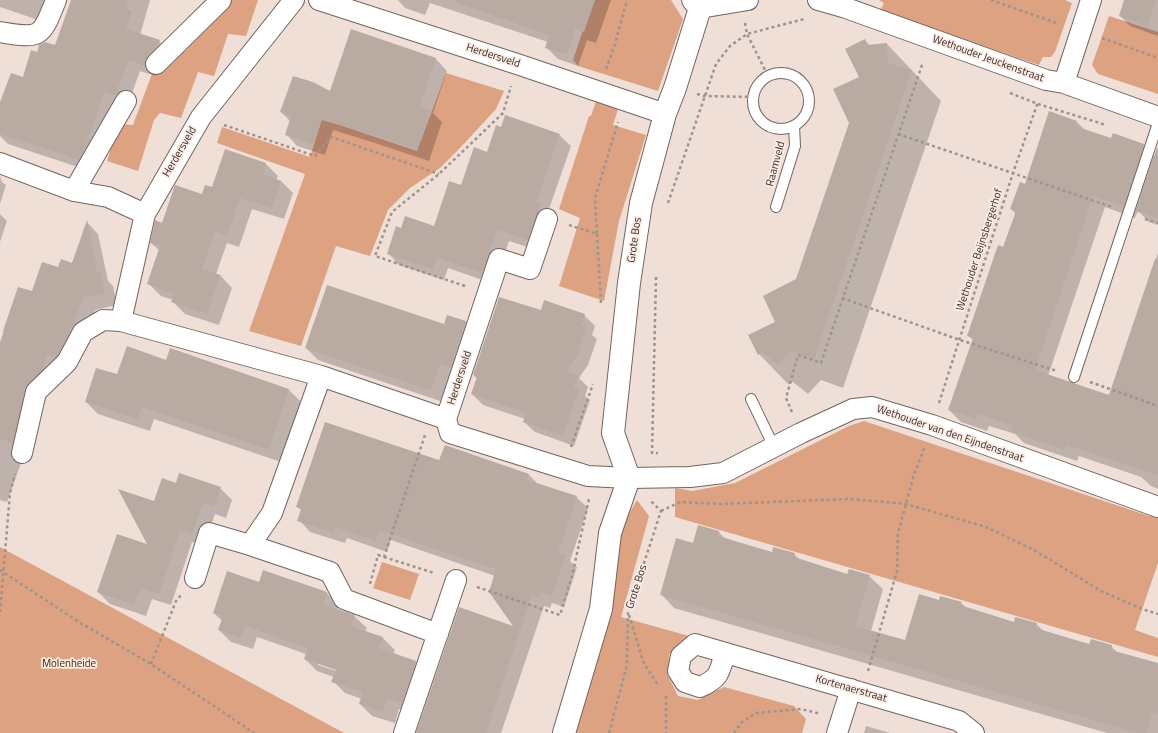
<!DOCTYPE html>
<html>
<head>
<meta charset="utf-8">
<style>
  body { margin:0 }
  canvas { display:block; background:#efdfd7 }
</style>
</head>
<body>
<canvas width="1158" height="733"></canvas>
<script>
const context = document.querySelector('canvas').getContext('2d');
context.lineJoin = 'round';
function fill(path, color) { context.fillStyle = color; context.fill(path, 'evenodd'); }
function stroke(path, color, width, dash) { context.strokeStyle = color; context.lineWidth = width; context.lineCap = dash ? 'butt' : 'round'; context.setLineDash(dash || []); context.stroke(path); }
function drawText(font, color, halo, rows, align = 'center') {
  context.font = font + ' "Titillium Web",sans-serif'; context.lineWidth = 3.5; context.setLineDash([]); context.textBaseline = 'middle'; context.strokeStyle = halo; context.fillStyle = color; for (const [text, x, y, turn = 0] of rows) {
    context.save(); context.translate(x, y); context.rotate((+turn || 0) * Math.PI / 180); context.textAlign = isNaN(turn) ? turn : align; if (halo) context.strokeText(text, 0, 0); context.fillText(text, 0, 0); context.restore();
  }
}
const green = new Path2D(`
  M 226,0 L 258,0 L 246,36 L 228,34 L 214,76 L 198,72 L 181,118 L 160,113 L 154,120 L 138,171 L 107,161 L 119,124 L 133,125 L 153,71 Z
  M 593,0 L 671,0 L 683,19 L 658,91 L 578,66 L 573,60 Z
  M 879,0 L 1065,0 L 1072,3 L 1055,52 L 1051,57 L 1043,57 L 1039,65 L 880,11 L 884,3 Z
  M 1109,16 L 1158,32 L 1158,94 L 1098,74 L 1092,65 Z
  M 446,73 L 504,91 L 496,109 L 461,147 L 440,168 L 410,188 L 388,210 L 370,256 L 336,246 L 301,346 L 249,331 L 305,174 L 217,143 L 222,127 L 310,157 L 322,119 L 417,151 Z
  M 596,101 L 618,109 L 613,125 L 646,135 L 619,221 L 604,301 L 559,286 L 580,218 L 559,209 L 589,116 L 591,116 Z
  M 864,421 L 1149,516 L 1158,514 L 1158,563 L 1135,630 L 1158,638 L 1158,657 L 675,517 L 675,488 L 692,491 L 735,483 L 849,426 Z
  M 637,500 L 649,516 L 621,617 L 689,636 L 669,655 L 668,676 L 678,696 L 698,700 L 724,687 L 794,706 L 806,719 L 802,733 L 575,733 L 611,606 L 623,524 Z
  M 0,547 L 344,733 L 0,733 Z
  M 382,562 L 419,574 L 410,600 L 373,588 Z`);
const shadow = new Path2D(`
  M 0,0 L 45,0 L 38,20 L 0,7 Z
  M 72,0 L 150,0 L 140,35 L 159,41 L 170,52 L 156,72 L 156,76 L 140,71 L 127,107 L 90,171 L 8,144 L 0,136 L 0,107 L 23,78 L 37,53 L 56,46 Z
  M 398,0 L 611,0 L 596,43 L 587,40 L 578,66 L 558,59 L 546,47 L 548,42 L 430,3 L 425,15 L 405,8 Z
  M 1125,0 L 1158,0 L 1158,36 L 1130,26 L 1120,16 Z
  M 352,31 L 436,59 L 447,71 L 433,113 L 442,122 L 429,161 L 372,142 L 333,130 L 325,155 L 297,146 L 286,134 L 290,121 L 281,112 L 331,92 Z
  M 865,41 L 870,45 L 887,44 L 941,101 L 843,388 L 821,380 L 808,394 L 793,382 L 788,384 L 759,354 L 777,323 L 797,280 L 850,123 L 860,77 Z
  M 1076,121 L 1086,131 L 1112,139 L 1144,145 L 1155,156 L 1158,149 L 1158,225 L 1149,222 L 1138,211 L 1135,218 L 1105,207 L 1048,376 L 1109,396 L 1158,253 L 1158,489 L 1151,486 L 1141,477 L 1079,456 L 1077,461 L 1024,443 L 1015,434 L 989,426 L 987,431 L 961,422 L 949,410 L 973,340 L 969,336 L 1004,249 L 1016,214 L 1011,209 L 1026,185 Z
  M 502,128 L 559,135 L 571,146 L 548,212 L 539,251 L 509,241 L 494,284 L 448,268 L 444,280 L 399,265 L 388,253 L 402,229 L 435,227 L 462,186 L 487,153 Z
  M 266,164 L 278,176 L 276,180 L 281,181 L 293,193 L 284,219 L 252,209 L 239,247 L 227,243 L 216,274 L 220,275 L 232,288 L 219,325 L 185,314 L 173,302 L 173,300 L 161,296 L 149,284 L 160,251 L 151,243 L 163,224 L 203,195 L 213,189 Z
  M 0,176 L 2,182 L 6,185 L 0,204 Z
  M 0,214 L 7,221 L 0,242 Z
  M 87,222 L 98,234 L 108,281 L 113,286 L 117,305 L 95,310 L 85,339 L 40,396 L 24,455 L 7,502 L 0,500 L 0,342 L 18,288 L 32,293 L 59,269 L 73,265 Z
  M 542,312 L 584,315 L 595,326 L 592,335 L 597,339 L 588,365 L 579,378 L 588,387 L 585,396 L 590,400 L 574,446 L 535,432 L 524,422 L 525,419 L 483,405 L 472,394 L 477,379 L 474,375 Z
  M 448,316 L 466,322 L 478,334 L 443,402 L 318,360 L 306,348 L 444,326 Z
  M 166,361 L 289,390 L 301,402 L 281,462 L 154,419 L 150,431 L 98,414 L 86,402 L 118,376 Z
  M 445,446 L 529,475 L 538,484 L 576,497 L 588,508 L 570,561 L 577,567 L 564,607 L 552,603 L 550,608 L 544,606 L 501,733 L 417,733 L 516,628 L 495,576 L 391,540 L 387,552 L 347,538 L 345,543 L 310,532 L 299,520 L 302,511 L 298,507 L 440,462 Z
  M 176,484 L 220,488 L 232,500 L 226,518 L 215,514 L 204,546 L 192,542 L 171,605 L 152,599 L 146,616 L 110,604 L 98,592 L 149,546 L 154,503 Z
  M 699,526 L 719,532 L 726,540 L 773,553 L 794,554 L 800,560 L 848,575 L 869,576 L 883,589 L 871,631 L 906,641 L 939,601 L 961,603 L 967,608 L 1015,623 L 1036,624 L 1044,631 L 1090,645 L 1111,646 L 1118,653 L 1158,664 L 1158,733 L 1107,733 L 674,608 L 661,594 L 693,544 Z
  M 264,572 L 327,593 L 339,605 L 337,610 L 354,616 L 367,628 L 365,632 L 383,638 L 395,650 L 393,654 L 416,662 L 428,674 L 414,714 L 399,709 L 395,723 L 372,716 L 360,704 L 362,699 L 345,693 L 333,681 L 334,677 L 317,671 L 305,659 L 306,654 L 257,637 L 253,649 L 231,642 L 219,630 L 222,621 L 214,613 L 260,583 ZM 318,663 L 341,671 L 340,672 L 318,665 Z
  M 866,726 L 890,733 L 864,733 Z`);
const building = new Path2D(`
  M 71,0 L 129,0 L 126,9 L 132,11 L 126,29 L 160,40 L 158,46 L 145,61 L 145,66 L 129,60 L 115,96 L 104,92 L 85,148 L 79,160 L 0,134 L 0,102 L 11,73 L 23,77 L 31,50 L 37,52 L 39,45 L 45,42 L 55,45 Z
  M 455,0 L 595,0 L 584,32 L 575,28 L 567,55 L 545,48 L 549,35 L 454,2 Z
  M 1124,0 L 1156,0 L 1147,26 L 1119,16 Z
  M 351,29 L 436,58 L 420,106 L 431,110 L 417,150 L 360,131 L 322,120 L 313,144 L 285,135 L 291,116 L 280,112 L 293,76 L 313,82 L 330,91 Z
  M 865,39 L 868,45 L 887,43 L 888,63 L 912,70 L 814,359 L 791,351 L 778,365 L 763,352 L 758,355 L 748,335 L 775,322 L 763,296 L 796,279 L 849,123 L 833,89 L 859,77 L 845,49 Z
  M 1049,111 L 1077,121 L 1075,126 L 1111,138 L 1113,133 L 1144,144 L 1124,206 L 1093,196 L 1035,370 L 1109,395 L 1155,259 L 1158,260 L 1158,475 L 1067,445 L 1065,450 L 1012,432 L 1013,426 L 977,414 L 976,419 L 948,410 L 973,338 L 967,336 L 998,245 L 1003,247 L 1016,211 L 1010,209 L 1020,182 L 1025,184 Z
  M 505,115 L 560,134 L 536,202 L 541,203 L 528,240 L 497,230 L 482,273 L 437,258 L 432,269 L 387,254 L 396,226 L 401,228 L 405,216 L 434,226 L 449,181 L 461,185 L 474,147 L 487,152 L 496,125 L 501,127 Z
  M 1157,148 L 1158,148 L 1158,218 L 1136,211 Z
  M 225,149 L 266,163 L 263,174 L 281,181 L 272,208 L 240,198 L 227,236 L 215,232 L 202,269 L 220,275 L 207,314 L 171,302 L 174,294 L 147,284 L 160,246 L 150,243 L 155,220 L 162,223 L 175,185 L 202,194 L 205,185 L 212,187 Z
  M 87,220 L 97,272 L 101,273 L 105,293 L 83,298 L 73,326 L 58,355 L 55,358 L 47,355 L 43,370 L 28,384 L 25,389 L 13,443 L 0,439 L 0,345 L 4,332 L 3,331 L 18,287 L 32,291 L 42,262 L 58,267 L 61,259 L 72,263 Z
  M 327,285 L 444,324 L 447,315 L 466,321 L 451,368 L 440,364 L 431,391 L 305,348 Z
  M 499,297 L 541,310 L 544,300 L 585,314 L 581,326 L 586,327 L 578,354 L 566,371 L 578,375 L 574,387 L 579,389 L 563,436 L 523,422 L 526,413 L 471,394 L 477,377 L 473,375 Z
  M 127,346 L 166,360 L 170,348 L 289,389 L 269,450 L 142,407 L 138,419 L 85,402 L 96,368 L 117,374 Z
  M 325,422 L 439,460 L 445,445 L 529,474 L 527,480 L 577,496 L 558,553 L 566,555 L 552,596 L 540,592 L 539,598 L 532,595 L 486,733 L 416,733 L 459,607 L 513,626 L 489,592 L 496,569 L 379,530 L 376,541 L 335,527 L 334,533 L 297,521 L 301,509 L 296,507 Z
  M 179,473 L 221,487 L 214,507 L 203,503 L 192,534 L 180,530 L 159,594 L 140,588 L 134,605 L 97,592 L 117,534 L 147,544 L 118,489 L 154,501 L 162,478 L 176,483 Z
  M 698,525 L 719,531 L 718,536 L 772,552 L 773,547 L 795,553 L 794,557 L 847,574 L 849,569 L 870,575 L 855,626 L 905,640 L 919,594 L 939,600 L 940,596 L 962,602 L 960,605 L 1014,622 L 1015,617 L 1037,623 L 1035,628 L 1089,644 L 1091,639 L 1112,645 L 1111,650 L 1158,663 L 1158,714 L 1153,712 L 1146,733 L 1138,733 L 660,595 L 676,538 L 693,543 Z
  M 263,570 L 327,592 L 323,604 L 355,615 L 351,626 L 383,637 L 379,648 L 416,661 L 402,703 L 387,698 L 383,712 L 359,704 L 363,692 L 331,682 L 336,670 L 304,659 L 308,648 L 245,626 L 241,638 L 218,630 L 223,616 L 213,613 L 227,571 L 259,582 Z`);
const path = new Path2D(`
  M 991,0 L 1059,24
  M 745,23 L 747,34 L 768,76
  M 1102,38 L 1158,58
  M 606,69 L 615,44 L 627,0
  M 1010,93 L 1038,104 L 1106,125
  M 697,94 L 704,96 L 754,97
  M 224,125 L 315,156 L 331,137 L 439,174
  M 898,134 L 1112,207
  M 668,203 L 716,64 L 730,46 L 747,34 L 804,19
  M 1145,219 L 1158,223
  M 569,225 L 597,234 L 595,198 L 618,122
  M 597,234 L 601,303
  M 656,277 L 652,453 L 658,453
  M 465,286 L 375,256 L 392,212 L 439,174 L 503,113 L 511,86
  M 842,298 L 960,340 L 1057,371
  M 1090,382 L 1158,406
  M 939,403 L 1013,173 L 1038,102
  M 792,412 L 786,398 L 798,355 L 821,363 L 923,62
  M 571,447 L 593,384
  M 661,511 L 680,502 L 719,504 L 850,499 L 906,504 L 986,527 L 1034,550 L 1101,591 L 1142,609 L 1158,614
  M 384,557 L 434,573
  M 0,570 L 82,624 L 151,664 L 254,733
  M 370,584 L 378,555 L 384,557 L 425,435
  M 477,587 L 560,615 L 572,576 L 589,499
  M 0,612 L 10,493 L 15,474
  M 629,615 L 644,664 L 658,685
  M 151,664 L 176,601 L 181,595
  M 868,671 L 897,571 L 898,533 L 913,478 L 925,446
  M 666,696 L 666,733
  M 609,733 L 627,665 L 628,612 L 661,511 L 651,501
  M 734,733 L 741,723 L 756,713 L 801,709 L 821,714`);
const lane = new Path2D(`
  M753 101a28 28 0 1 1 56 0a28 28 0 1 1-56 0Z
  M 776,207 L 795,146 L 794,126
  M 1074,377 L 1158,123
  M 751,399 L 774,447`);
const street = new Path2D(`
  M 319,0 L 517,64 L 665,114
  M 818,0 L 846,8 L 1046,80 L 1064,83 L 1158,117
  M 700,8 L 748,0
  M 0,32 C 41,39 41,38 56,0
  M 156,64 L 221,0
  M 1064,83 L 1091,0
  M 0,163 L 74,191 L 108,197 L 145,214
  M 74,191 L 126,101
  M 547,219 L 530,269 L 499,259 L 446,419 L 450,433 L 588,476 L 629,478 L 690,477 L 723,473 L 801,433 L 853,409 L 872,407 L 932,425 L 1158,507
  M 121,321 L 145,214 L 201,117 L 294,0
  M 22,453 L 36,392 L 67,362 L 83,332 L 103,320 L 121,321 L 321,376 L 446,419
  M 250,545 L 272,513 L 321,376
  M 195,578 L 209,533 L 250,545 L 330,572 L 344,599 L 438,634
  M 725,653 C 719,673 720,678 700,687 L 685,682 L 678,671 L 681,656 L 695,644 L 959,721 L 974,733
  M 404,733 L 456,580
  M 837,733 L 851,689`);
const secondary = new Path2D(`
  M 564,733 L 601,609 L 610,533 L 629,478 L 613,433 L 629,283 L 641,203 L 665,114 L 675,88 L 700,8 L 693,0`);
const streetNames = [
  ["Herdersveld",493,56,18],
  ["Wethouder Jeuckenstraat",988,59,20],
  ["Herdersveld",180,152,-60],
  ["Raamveld",776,164,-75],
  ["Grote Bos",635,240,-82],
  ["Wethouder Beijnsbergerhof",980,250,-72],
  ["Herdersveld",460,378,-72],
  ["Wethouder van den Eijndenstraat",950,434,19],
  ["Grote Bos",637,587,-72],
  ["Kortenaerstraat",851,689,16]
];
const parkNames = [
  ["Molenheide",69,664]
];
fill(green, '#dca282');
fill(shadow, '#0003');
fill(building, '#b9aaa2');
stroke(lane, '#72655d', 12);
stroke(street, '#72655d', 22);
stroke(secondary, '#72655d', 24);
stroke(path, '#9f938d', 2.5, [3, 3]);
stroke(lane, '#fff', 10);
stroke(street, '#fff', 20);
stroke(secondary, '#fff', 22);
drawText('11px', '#352f2c', '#fcece4', streetNames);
drawText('11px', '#432310', '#fcece4', parkNames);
</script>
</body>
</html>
